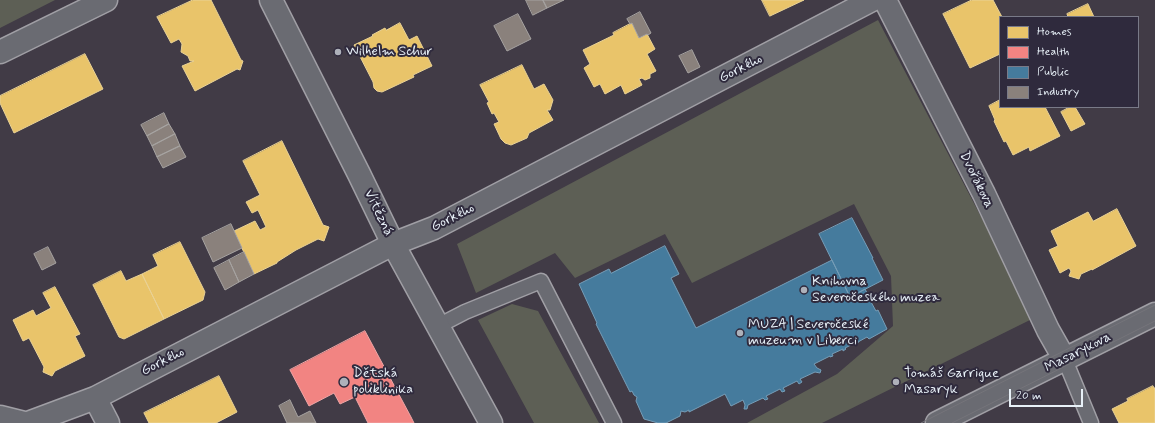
<!DOCTYPE html>
<html>
<head>
<meta charset="utf-8">
<style>
  body { margin:0 }
  #map { position:relative; width:1155px; height:423px; overflow:hidden; background:#413b46; font-family:Mynerve,sans-serif }
  canvas { display:block }
  .legend { position:absolute; left:999px; top:16px; width:140px; height:92px; box-sizing:border-box; background:#2f2a3d; border:1px solid #797a88; margin:0; padding:5px 7px; list-style:none; font-size:12px; color:#e8f1f8 }
  .legend li { display:flex; align-items:center; gap:8px; height:20px }
  .legend b { width:20px; border:1px solid #797a88 }
  .scale { position:absolute; left:1009px; top:389px; width:74px; height:18px; box-sizing:border-box; border:2px solid #e8f1f8; border-top:0; padding-left:5px; font-size:12px; line-height:14px; white-space:nowrap; color:#e8f1f8; -webkit-text-stroke:3px #2f2a3d; paint-order:stroke }
</style>
</head>
<body>
<div id="map">
<canvas width="1155" height="423"></canvas>
<ul class="legend">
<li><b style="height:11px;background:#e9c46a"></b>Homes</li>
<li><b style="height:11px;background:#f28482"></b>Health</li>
<li><b style="height:11px;background:#457b9d"></b>Public</li>
<li><b style="height:11px;background:#8a817c"></b>Industry</li>
</ul>
<div class="scale">20 m</div>
</div>
<script>
const context = document.querySelector('canvas').getContext('2d');
context.lineJoin = 'round';
function fill(path, color) { context.fillStyle = color; context.fill(path, 'evenodd'); }
function stroke(path, color, width, dash) { context.strokeStyle = color; context.lineWidth = width; context.lineCap = dash ? 'butt' : 'round'; context.setLineDash(dash || []); context.stroke(path); }
function drawText(font, color, halo, rows, align = 'center') {
  context.font = font + ' Mynerve,sans-serif'; context.lineWidth = 4; context.setLineDash([]); context.textBaseline = 'middle'; context.strokeStyle = halo; context.fillStyle = color; for (const [text, x, y, turn = 0] of rows) {
    context.save(); context.translate(x, y); context.rotate((+turn || 0) * Math.PI / 180); context.textAlign = isNaN(turn) ? turn : align; if (halo) context.strokeText(text, 0, 0); context.fillText(text, 0, 0); context.restore();
  }
}
const green = new Path2D(`
  M 0,0 L 55,0 L 0,28 Z
  M 878,20 L 1034,318 L 822,423 L 747,423 L 837,374 L 893,326 L 891,276 L 854,204 L 692,283 L 665,234 L 575,278 L 555,253 L 476,293 L 457,244 Z
  M 512,304 L 538,311 L 599,423 L 534,423 L 478,320 Z`);
const homes = new Path2D(`
  M 193,0 L 211,0 L 241,60 L 243,61 L 240,70 L 237,69 L 195,91 L 182,66 L 194,61 L 190,61 L 188,56 L 181,52 L 182,44 L 179,39 L 171,43 L 157,17 Z
  M 762,0 L 804,0 L 770,16 Z
  M 972,0 L 993,0 L 1002,17 L 1000,17 L 1000,54 L 970,68 L 943,14 Z
  M 1088,4 L 1094,17 L 1068,17 L 1067,14 Z
  M 400,23 L 409,40 L 417,36 L 432,66 L 413,75 L 414,77 L 382,92 L 377,91 L 374,88 L 373,82 L 354,45 L 373,36 L 372,35 L 385,28 L 386,30 Z
  M 632,23 L 639,38 L 647,34 L 655,49 L 647,54 L 656,71 L 650,74 L 650,78 L 645,80 L 642,78 L 639,79 L 642,85 L 625,94 L 621,85 L 605,94 L 600,84 L 594,87 L 584,68 L 590,64 L 583,50 L 614,35 L 613,33 Z
  M 85,54 L 103,89 L 14,133 L 0,103 L 0,96 Z
  M 522,65 L 534,89 L 544,84 L 553,100 L 550,110 L 547,110 L 553,120 L 529,133 L 527,138 L 511,145 L 505,143 L 501,139 L 494,124 L 499,122 L 494,113 L 492,114 L 487,103 L 489,102 L 480,85 Z
  M 1000,100 L 1000,107 L 1045,107 L 1060,136 L 1030,151 L 1029,147 L 1013,155 L 1006,141 L 1004,142 L 994,121 L 995,120 L 989,106 Z
  M 1070,107 L 1075,107 L 1085,124 L 1071,131 L 1061,112 Z
  M 282,141 L 323,225 L 329,227 L 324,241 L 318,239 L 296,250 L 277,262 L 277,263 L 254,274 L 234,231 L 255,221 L 260,230 L 266,227 L 258,210 L 252,213 L 246,202 L 260,195 L 243,161 Z
  M 1117,209 L 1136,246 L 1092,270 L 1092,269 L 1081,274 L 1079,279 L 1069,276 L 1071,271 L 1069,268 L 1060,273 L 1049,250 L 1058,246 L 1051,231 L 1088,212 L 1093,221 Z
  M 180,242 L 205,292 L 203,300 L 164,319 L 142,274 L 158,266 L 153,255 Z
  M 121,271 L 126,281 L 142,274 L 164,319 L 124,339 L 119,337 L 93,285 Z
  M 55,287 L 80,334 L 75,336 L 85,356 L 55,371 L 52,376 L 43,372 L 44,367 L 29,338 L 23,341 L 13,320 L 33,310 L 36,316 L 51,308 L 43,293 Z
  M 219,376 L 237,412 L 216,423 L 149,423 L 144,413 Z
  M 1153,386 L 1154,388 L 1155,388 L 1155,423 L 1119,423 L 1112,409 L 1128,401 L 1127,399 Z`);
const health = new Path2D(`
  M 365,331 L 411,417 L 414,423 L 368,423 L 355,397 L 340,404 L 334,393 L 309,406 L 290,370 Z`);
const public = new Path2D(`
  M 852,218 L 873,258 L 872,258 L 883,280 L 850,297 L 819,234 Z
  M 665,246 L 679,274 L 671,278 L 696,328 L 832,260 L 850,297 L 865,289 L 870,299 L 871,298 L 872,301 L 871,302 L 876,311 L 878,310 L 887,329 L 869,339 L 867,337 L 858,342 L 858,343 L 855,344 L 855,343 L 845,348 L 846,349 L 843,351 L 843,349 L 832,354 L 833,356 L 830,357 L 830,356 L 814,364 L 817,368 L 821,370 L 820,373 L 815,372 L 800,379 L 802,382 L 799,384 L 797,381 L 783,388 L 785,391 L 782,392 L 780,389 L 766,396 L 768,399 L 765,400 L 763,398 L 748,405 L 747,409 L 744,409 L 745,405 L 743,400 L 731,406 L 725,394 L 689,412 L 689,410 L 685,412 L 681,411 L 680,416 L 666,423 L 658,423 L 644,419 L 636,401 L 637,397 L 634,395 L 632,391 L 630,392 L 596,324 L 597,323 L 579,284 L 609,269 L 611,273 Z`);
const industry = new Path2D(`
  M 526,0 L 543,0 L 547,8 L 533,15 Z
  M 543,0 L 564,0 L 547,8 Z
  M 640,12 L 651,33 L 648,35 L 647,34 L 639,38 L 632,23 L 630,24 L 627,19 Z
  M 518,14 L 531,39 L 507,51 L 494,26 Z
  M 692,50 L 700,67 L 688,73 L 679,56 Z
  M 164,113 L 169,124 L 147,136 L 141,125 Z
  M 169,124 L 175,134 L 152,146 L 147,136 Z
  M 175,134 L 180,146 L 157,157 L 152,146 Z
  M 180,146 L 186,157 L 163,168 L 157,157 Z
  M 231,224 L 242,248 L 213,262 L 202,238 Z
  M 48,247 L 56,263 L 42,270 L 34,254 Z
  M 244,252 L 254,274 L 239,282 L 229,260 Z
  M 229,260 L 239,282 L 225,290 L 214,268 Z
  M 290,400 L 298,417 L 310,411 L 316,423 L 287,423 L 279,406 Z`);
const lane = new Path2D(`
  M 438,326 L 465,312 L 541,281 L 614,423
  M 1065,360 L 1091,423`);
const street = new Path2D(`
  M 271,0 L 359,174 L 393,244 L 491,423
  M 885,0 L 984,194 L 1048,330 L 1065,360
  M 0,52 L 106,0
  M 95,398 L 108,423
  M 0,417 L 24,423
  M 28,423 L 95,398 L 393,244 L 434,228 L 872,0
  M 937,423 L 1155,314`);
const tram = new Path2D(`
  M 921,423 L 1155,305
  M 952,423 L 1155,321`);
const markers = [
  [338,52,4,"#aeb1ba"],
  [804,290,4,"#aeb1ba"],
  [740,333,4,"#aeb1ba"],
  [344,382,5,"#aeb1ba"],
  [896,382,4,"#aeb1ba"]
];
const poiNames = [
  ["Wilhelm Schur",346,52],
  ["Knihovna",812,282],
  ["Severočeského muzea",812,298],
  ["MUZA | Severočeské",748,325],
  ["muzeum v Liberci",748,341],
  ["Dětská",353,374],
  ["poliklinika",353,390],
  ["Tomáš Garrigue",904,374],
  ["Masaryk",904,390]
];
const streetNames = [
  ["Gorkého",741,69,-27],
  ["Dvořákova",976,180,64],
  ["Vítězná",378,213,64],
  ["Gorkého",453,218,-27],
  ["Masarykova",1078,353,-27],
  ["Gorkého",163,362,-27]
];
fill(green, '#5d5f55');
fill(homes, '#e9c46a');
stroke(homes, '#e9d295', 1);
fill(health, '#f28482');
stroke(health, '#efa5a5', 1);
fill(public, '#457b9d');
stroke(public, '#769eb8', 1);
fill(industry, '#8a817c');
stroke(industry, '#a6a3a1', 1);
stroke(lane, '#a09fa5', 17);
stroke(street, '#a09fa5', 25);
stroke(lane, '#6a6b72', 14);
stroke(street, '#6a6b72', 22);
stroke(tram, '#75747a', 1);
for (const [x, y, r, color] of markers) { const dot = new Path2D(); dot.arc(x, y, r, 0, 2 * Math.PI); context.fillStyle = color; context.fill(dot); stroke(dot, '#2f2a3d', 1.5); }
drawText('14px', '#e8f1f8', '#2f2a3d', poiNames, 'left');
drawText('14px', '#e8f1f8', '#2f2a3d', streetNames);
</script>
</body>
</html>
